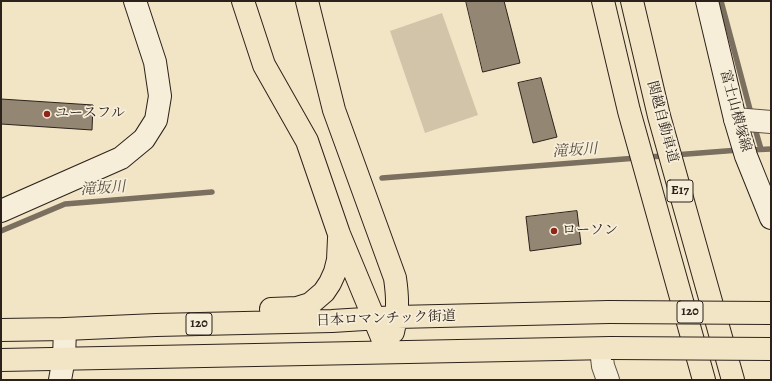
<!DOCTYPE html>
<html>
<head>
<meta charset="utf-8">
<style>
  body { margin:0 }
  #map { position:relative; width:772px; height:381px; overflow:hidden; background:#f2e5c6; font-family:Alegreya,serif }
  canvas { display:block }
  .frame { position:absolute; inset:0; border:2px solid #2d221b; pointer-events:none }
</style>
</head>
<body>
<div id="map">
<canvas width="772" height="381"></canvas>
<div class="frame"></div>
</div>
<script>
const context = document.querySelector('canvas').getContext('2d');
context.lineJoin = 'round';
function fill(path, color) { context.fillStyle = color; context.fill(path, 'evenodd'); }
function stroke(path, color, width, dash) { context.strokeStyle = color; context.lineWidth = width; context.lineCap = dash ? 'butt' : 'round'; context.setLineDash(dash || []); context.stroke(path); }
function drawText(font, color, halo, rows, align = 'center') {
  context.font = font + ' Alegreya,"Noto Serif JP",serif'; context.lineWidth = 3.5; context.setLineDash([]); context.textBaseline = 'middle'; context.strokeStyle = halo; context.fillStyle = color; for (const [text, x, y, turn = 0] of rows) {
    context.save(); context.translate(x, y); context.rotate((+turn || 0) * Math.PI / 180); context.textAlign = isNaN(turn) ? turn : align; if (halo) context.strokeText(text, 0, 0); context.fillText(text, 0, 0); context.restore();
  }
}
const green = new Path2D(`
  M 442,13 L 478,115 L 425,133 L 390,31 Z`);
const stream = new Path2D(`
  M 721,1 L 752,117
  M 754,125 L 761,149
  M 749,150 L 771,149
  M 674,155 L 739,150
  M 646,157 L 665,156
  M 382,178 L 637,158
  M 1,231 L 65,204 L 212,192`);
const building = new Path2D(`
  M 466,1 L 504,1 L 520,63 L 483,72 Z
  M 541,78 L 557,137 L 533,143 L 518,83 Z
  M 1,99 L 93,105 L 92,130 L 1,124 Z
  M 577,211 L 581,244 L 530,251 L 526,217 Z`);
const street = new Path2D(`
  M 735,119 L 771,122
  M 601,349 L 603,366 L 608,380`);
const secondary = new Path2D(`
  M 707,1 L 735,119 L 746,156 L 771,218
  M 1,211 L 121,158 L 144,139 L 156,120 L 160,96 L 155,62 L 135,1
  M 60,380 L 64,358 L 65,329`);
const highway = new Path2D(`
  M 243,1 L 264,65 L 307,141 L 339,234 L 388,352
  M 307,1 L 334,110 L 395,278 C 398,299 398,311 393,332
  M 603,1 L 629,111 L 704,380
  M 632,1 L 659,116 L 733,380
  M 271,309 L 297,308 L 310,304 L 324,292 L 330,283 L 335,272 L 338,260 L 339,238
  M 1,330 L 65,329 L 156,325 L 332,321 L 397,317 L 609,312
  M 1,360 L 611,348`);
const highwayBridge = new Path2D(`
  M 609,312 L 771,313
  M 611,348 L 771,349`);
const markers = [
  [47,114,4,"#8f2418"],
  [554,231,4,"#8f2418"]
];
const shields = [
  [680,191,26],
  [690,312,26],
  [199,324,26]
];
const shieldNames = [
  ["E17",680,191],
  ["120",690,312],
  ["120",199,324]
];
const streetNames = [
  ["富士山横塚線",735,111,75],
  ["関越自動車道",662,122,75],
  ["日本ロマンチック街道",386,319,-2]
];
const poiNames = [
  ["ユースフル",55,114],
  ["ローソン",562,231]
];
const waterNames = [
  ["滝坂川",575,151,-4],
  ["滝坂川",103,189,-4]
];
fill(green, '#d1c4a9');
stroke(stream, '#7b6f5f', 5.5);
fill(building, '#938774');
stroke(building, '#2d221b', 1);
stroke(street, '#5e5346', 24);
stroke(secondary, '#2d221b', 24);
stroke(highway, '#2d221b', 24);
stroke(street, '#f7eeda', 22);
stroke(secondary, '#f7eeda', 22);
stroke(highway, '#f2e5c6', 22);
stroke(highwayBridge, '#2d221b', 24, []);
stroke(highwayBridge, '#f2e5c6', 22);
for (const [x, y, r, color] of markers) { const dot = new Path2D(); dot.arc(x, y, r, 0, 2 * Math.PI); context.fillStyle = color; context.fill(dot); stroke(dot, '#f7eeda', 1.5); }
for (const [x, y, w] of shields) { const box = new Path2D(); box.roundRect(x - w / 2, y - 11, w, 22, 3); context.fillStyle = '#f7eeda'; context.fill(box); stroke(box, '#2d221b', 1); }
drawText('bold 13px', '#2d221b', null, shieldNames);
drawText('14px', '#2d221b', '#f7eeda', streetNames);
drawText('14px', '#2d221b', '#f7eeda', poiNames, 'left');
drawText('italic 15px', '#5a4f43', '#f7eeda', waterNames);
</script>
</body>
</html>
